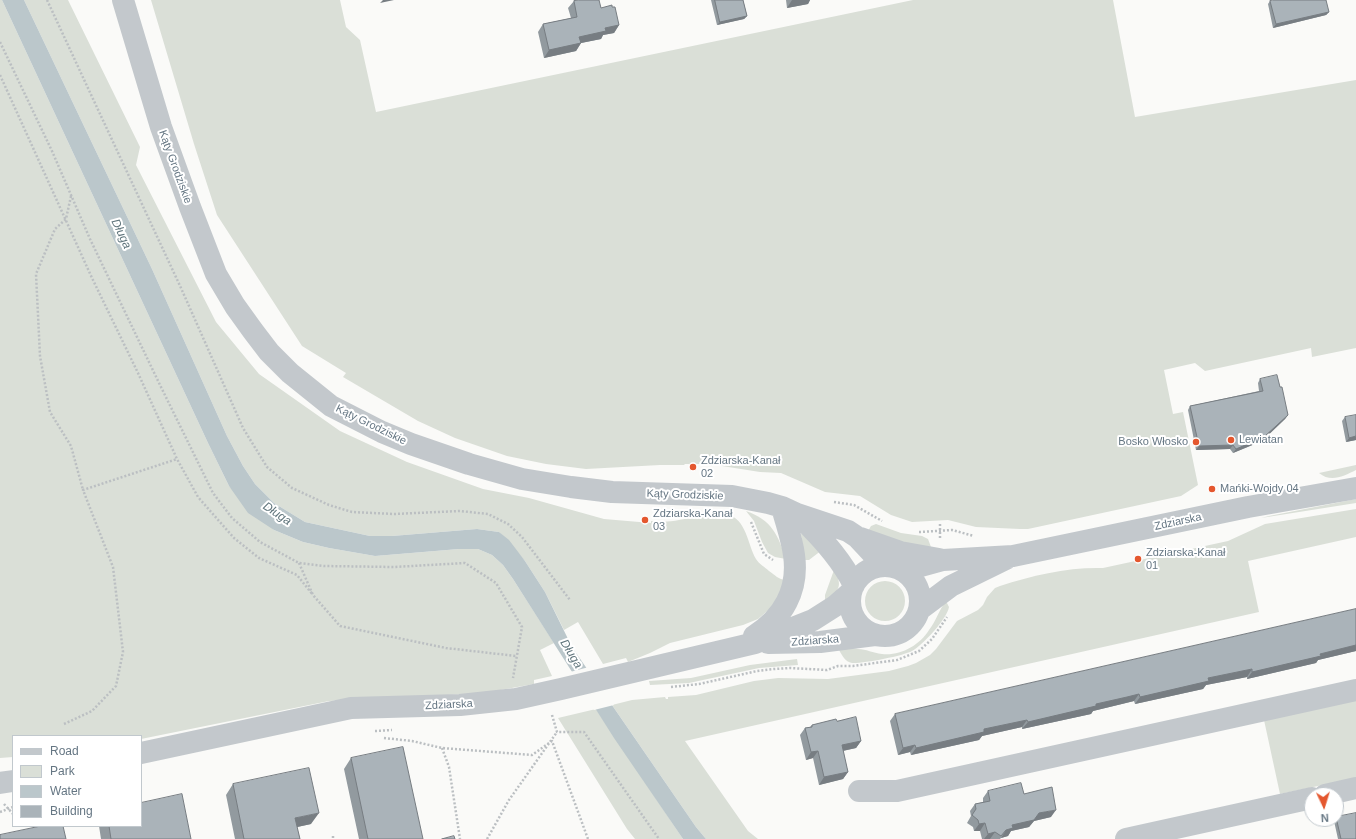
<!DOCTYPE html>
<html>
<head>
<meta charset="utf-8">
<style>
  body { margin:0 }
  #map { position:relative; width:1356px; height:839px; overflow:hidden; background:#fafaf8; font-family:Arial,sans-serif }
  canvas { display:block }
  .legend { position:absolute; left:12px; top:735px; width:130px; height:92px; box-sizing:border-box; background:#fff; border:1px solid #c1c8cd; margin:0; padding:5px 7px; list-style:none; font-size:12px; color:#657683 }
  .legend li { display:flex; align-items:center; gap:8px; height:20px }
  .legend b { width:20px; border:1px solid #c1c8cd }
  .north { position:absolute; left:1304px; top:787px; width:40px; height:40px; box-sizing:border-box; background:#fff; border:1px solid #c1c8cd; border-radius:50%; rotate:176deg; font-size:11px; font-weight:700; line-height:16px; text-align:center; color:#657683 }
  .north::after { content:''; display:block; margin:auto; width:14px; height:18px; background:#e4572e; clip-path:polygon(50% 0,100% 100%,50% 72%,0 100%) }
</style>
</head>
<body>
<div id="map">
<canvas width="1356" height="839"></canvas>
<ul class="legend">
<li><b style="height:5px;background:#c3c8cc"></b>Road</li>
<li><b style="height:11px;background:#dadfd7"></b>Park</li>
<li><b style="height:11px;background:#bbc7cb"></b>Water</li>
<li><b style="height:11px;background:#aab3b9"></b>Building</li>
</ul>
<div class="north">N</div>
</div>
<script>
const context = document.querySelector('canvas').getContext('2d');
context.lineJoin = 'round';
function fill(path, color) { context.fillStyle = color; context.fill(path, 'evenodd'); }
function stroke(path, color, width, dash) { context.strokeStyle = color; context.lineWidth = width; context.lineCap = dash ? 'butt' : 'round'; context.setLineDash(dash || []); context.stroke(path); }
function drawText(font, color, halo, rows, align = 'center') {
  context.font = font + ' Arial,sans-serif'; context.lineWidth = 4; context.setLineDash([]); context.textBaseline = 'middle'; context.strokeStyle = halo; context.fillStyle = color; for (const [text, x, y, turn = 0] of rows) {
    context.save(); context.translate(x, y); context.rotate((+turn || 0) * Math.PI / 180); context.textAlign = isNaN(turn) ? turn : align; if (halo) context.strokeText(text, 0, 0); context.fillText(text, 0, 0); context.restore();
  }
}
const green = new Path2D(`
  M 0,0 L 2,0 L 208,443 L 229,486 L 274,530 L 303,542 L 329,548 L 375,556 L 459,549 L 478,549 L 492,555 L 503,565 L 513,579 L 554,643 L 540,650 L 552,676 L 534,680 L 534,684 L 495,691 L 466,694 L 329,701 L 141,739 L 141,736 L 13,736 L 13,757 L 0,758 Z
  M 24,0 L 68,0 L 140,147 L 136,165 L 216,322 L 259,374 L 340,431 L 407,462 L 483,489 L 529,498 L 604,519 L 651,523 L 651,521 C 661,522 670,522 679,520 C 693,518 713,509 727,514 C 747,520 747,543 756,559 C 759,564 765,567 769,571 C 775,575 778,579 785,580 L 783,587 L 773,606 L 758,619 L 743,625 L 670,643 L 650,653 L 628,662 L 626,658 L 603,664 L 578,622 L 564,630 L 545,592 L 525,561 L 499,532 L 477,529 L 392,536 L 370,536 L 305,522 L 274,503 L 255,484 L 243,466 L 227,436 L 152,269 Z
  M 151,0 L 340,0 L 346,27 L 360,40 L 376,112 L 913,0 L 1113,0 L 1135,117 L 1356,80 L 1356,348 L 1312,357 L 1311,348 L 1205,371 L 1195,363 L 1164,370 L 1173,414 L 1183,412 L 1198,485 L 1181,496 L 1028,529 L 1020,529 L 976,527 L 948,520 L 912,522 L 891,515 L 860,496 L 825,492 L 781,473 L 760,472 L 722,466 L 700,465 L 700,464 L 685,464 L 684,465 L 660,465 L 586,469 L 546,464 L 507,456 L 455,438 L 418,421 L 343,377 L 346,373 L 302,346 L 217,215 L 194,144 Z
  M 1356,465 L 1356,470 C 1344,476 1331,483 1319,473 Z
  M 1356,499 L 1356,503 L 1261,518 L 1269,516 Z
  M 1356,509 L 1356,537 L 1248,561 L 1259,612 L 685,741 L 748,831 L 758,839 L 706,839 L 696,827 L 612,705 L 632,700 L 665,697 L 666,699 L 668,699 L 668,697 L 696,695 L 754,681 L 778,678 L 828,679 L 889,671 L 908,666 L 916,663 L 930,655 L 936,649 L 957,621 L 978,610 L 983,605 L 987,597 L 995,588 L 1000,586 C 1033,575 1069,567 1103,568 L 1228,541 L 1265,524 Z
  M 746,511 C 772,520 778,535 786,559 L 775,557 L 768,553 L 762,542 L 754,521 Z
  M 876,524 L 901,533 L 922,536 L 928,539 L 931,547 L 908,545 L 868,531 L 871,526 Z
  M 801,534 L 802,534 L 822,550 L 809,560 L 804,560 Z
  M 834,570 C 844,587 838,591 825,602 L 825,595 Z
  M865 601a20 20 0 1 1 40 0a20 20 0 1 1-40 0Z
  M 946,601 L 949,607 C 947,619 923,645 912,651 C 903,656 861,664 852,663 C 845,662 842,655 839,650 C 845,649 851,648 858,649 C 866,649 873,653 882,654 C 900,656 919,646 929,630 C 936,621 939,610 946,601 Z
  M 797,659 L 798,665 L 759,668 L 689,683 L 650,685 L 649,681 L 691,678 L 750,665 Z
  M 1356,700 L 1356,778 L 1280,794 L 1264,720 Z
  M 596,709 L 683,839 L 635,839 L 627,829 L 558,718 Z`);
const water = new Path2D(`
  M 2,0 L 24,0 L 152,269 L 227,436 L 243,466 L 255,484 L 274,503 L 305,522 L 370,536 L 392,536 L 477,529 L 499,532 L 509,540 L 525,561 L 545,592 L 572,647 L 696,827 L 706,839 L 683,839 L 614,738 L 513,579 L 503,565 L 492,555 L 478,549 L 459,549 L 375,556 L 329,548 L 303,542 L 274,530 L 248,513 L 229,486 L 208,443 Z`);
const pier = new Path2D(`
  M 589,667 L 614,705 L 594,710 L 570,672 Z`);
const path = new Path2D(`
  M 47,0 L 181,288 L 243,428 L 267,467 L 292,488 L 329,505 L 352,512 L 394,514 L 460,511 L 488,514 L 508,524 L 522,537 L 570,600
  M 0,42 L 52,151 L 90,239 L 160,385 L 213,493 L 232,518 L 260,542 L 299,563 L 324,566 L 394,567 L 465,563 L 496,583 L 522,627 L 513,678
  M 0,75 L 92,278 L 138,373 L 177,459 L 198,497 L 234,538 L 259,558 L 297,575 L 313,595
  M 71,196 L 66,219 L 55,229 L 36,274 L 40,356 L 50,412 L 71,446 L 83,490
  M 834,502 L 854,505 L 882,521
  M 751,522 L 764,554 L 773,560
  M 940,524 L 940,538
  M 919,532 L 952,530 L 974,536
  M 299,563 L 313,595 L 340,626 L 446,648 L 516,656
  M 671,687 L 699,684 L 757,671 L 774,669 L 790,668 L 827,670 L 838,666 L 853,666 L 897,660 L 919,651 L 932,639 L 947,617
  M 552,715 L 557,732 L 584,732 L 659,839
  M 64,724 L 92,711 L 116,686 L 123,652 L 113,567 L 83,490 L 177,459
  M 375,731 L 392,730
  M 384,738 L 412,741 L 442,748 L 532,755 L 552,741 L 588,839
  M 442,748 L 449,767 L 460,839
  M 4,804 L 13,814
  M 0,812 L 13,807
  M 333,836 L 333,839
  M 487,839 L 509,800 L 557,732`);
const minor = new Path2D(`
  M 123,0 L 161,127 L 190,207 L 216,274 L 235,306 L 253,331 L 269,352 L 290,373 L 331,406 L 382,432 L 411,444 L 469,464 L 522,479 L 571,487 L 612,492 L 732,496 L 768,503 L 782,507 L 797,514 L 848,531 L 857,537 L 884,566
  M 802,519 C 823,539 841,559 854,585
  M 860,538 L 900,552 L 939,559
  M850 601a35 35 0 1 1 70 0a35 35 0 1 1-70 0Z
  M 903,571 L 943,560 L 1013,556 L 1248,507 L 1356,488
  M 919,610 L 951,586 L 1006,559
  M 754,636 C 783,618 799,590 794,555 C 792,539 786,523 782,507
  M 768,643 L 820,642 L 875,635
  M 141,753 L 351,708 L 460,705 L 516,699 L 561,689 L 755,643 L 813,620 L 835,606 L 851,592
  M 0,783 L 13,781
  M 859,791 L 897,791 L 1356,690
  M 1325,795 L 1356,788
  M 1126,839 L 1312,798`);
const wall = new Path2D(`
  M 711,0 L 743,0 L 747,16 L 744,19 L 717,25 Z
  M 786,0 L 810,0 L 808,4 L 787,8 Z
  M 574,1 L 601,8 L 619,25 L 614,33 L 603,35 L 601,39 L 581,43 L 576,51 L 544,58 L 538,32 L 543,24 L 571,18 L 568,8 Z
  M 1270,1 L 1329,12 L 1326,15 L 1273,28 L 1268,4 Z
  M 1260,379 L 1280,387 L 1288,415 L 1285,419 L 1262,441 L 1233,453 L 1230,449 L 1196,450 L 1188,410 L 1190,406 L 1259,391 L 1258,383 Z
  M 1345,417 L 1356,440 L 1346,442 L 1342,421 Z
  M 1356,609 L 1356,651 L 1318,660 L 1316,663 L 1247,679 L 1247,677 L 1206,685 L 1203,689 L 1135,704 L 1134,701 L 1122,704 L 1093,711 L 1091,714 L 1022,729 L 1022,727 L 982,736 L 979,740 L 911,755 L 910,752 L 898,755 L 890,721 L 895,714 Z
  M 837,721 L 861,741 L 856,748 L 843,751 L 848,772 L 843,779 L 819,785 L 813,758 L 806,760 L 800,735 L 805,728 L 810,727 L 812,725 Z
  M 351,758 L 423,839 L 359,839 L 344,769 Z
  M 233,784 L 311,824 L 297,827 L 300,839 L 235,839 L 226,795 Z
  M 988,791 L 1024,794 L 1051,817 L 1034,821 L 1029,827 L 1011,831 L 1008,836 L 1001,838 L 1000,839 L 982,839 L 980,831 L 974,831 L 973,827 L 967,823 L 971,816 L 970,811 L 975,804 L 983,802 L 983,798 Z
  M 1336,817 L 1356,839 L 1338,839 L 1334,821 L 1335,819 L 1336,819 Z
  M 99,826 L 141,826 L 191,839 L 101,839 Z`);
const shadedWall = new Path2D(`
  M 383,0 L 394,0 L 380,3 Z
  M 792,0 L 810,0 L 808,4 L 787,8 Z
  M 1329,12 L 1326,15 L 1273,28 L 1276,24 Z
  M 747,16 L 744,19 L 717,25 L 720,22 Z
  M 619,25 L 614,33 L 603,35 L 601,39 L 581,43 L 576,51 L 544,58 L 549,50 L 579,37 L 605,28 Z
  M 1288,415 L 1285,419 L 1262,441 L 1233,453 L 1236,449 Z
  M 1356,436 L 1356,440 L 1346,442 L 1349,438 Z
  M 1233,445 L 1230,449 L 1196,450 L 1199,446 Z
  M 1356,645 L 1356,651 L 1318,660 L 1316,663 L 1247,679 L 1252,672 L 1320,654 Z
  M 1252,669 L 1247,677 L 1206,685 L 1203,689 L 1135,704 L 1140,697 L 1208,678 Z
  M 1139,694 L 1134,701 L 1093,711 L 1091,714 L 1022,729 L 1028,722 L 1096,704 Z
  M 1027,720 L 1022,727 L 982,736 L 979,740 L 911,755 L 916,748 L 984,729 Z
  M 861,741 L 856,748 L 837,752 L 842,745 Z
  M 915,745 L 910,752 L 898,755 L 903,748 Z
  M 818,751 L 813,758 L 806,760 L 811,752 Z
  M 848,772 L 843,779 L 819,785 L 824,777 Z
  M 1056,810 L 1051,817 L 1034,821 L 1029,827 L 1011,831 L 1008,836 L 1001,838 L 1006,830 L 1012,825 L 1039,813 Z
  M 319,813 L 311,824 L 288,829 L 295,818 Z
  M 985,823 L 980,831 L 974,831 L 979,824 Z
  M 995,832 L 990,839 L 984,839 L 988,834 Z`);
const building = new Path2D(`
  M 579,0 L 599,0 L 601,8 L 612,5 L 612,7 L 615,7 L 619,25 L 605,28 L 606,31 L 579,37 L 581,43 L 549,50 L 543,24 L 577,17 L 574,1 Z
  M 715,0 L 743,0 L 747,16 L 720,22 Z
  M 1273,0 L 1326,0 L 1329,12 L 1276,24 L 1270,1 Z
  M 1277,375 L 1280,387 L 1282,387 L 1288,415 L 1264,437 L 1236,449 L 1233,445 L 1199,446 L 1190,406 L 1263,391 L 1260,379 Z
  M 1356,415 L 1356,436 L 1349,438 L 1345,417 Z
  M 1356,609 L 1356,645 L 1320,654 L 1321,656 L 1252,672 L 1252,669 L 1208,678 L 1209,681 L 1140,697 L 1139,694 L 1127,697 L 1096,704 L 1096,706 L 1028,722 L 1027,720 L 984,729 L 984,732 L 916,748 L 915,745 L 903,748 L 895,714 Z
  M 856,717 L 861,741 L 842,745 L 848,772 L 824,777 L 818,751 L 811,752 L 805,728 L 812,727 L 812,725 L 836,719 L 837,721 Z
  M 403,747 L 423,839 L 368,839 L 351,758 Z
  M 309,768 L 319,813 L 295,818 L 300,839 L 244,839 L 233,784 Z
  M 1021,783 L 1024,794 L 1052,787 L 1056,810 L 1039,813 L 1034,820 L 1012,825 L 1013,828 L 1006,830 L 1001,836 L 995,832 L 988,834 L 985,823 L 979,824 L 978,820 L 972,815 L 976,809 L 975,804 L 990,801 L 988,791 Z
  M 182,794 L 191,839 L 111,839 L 109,826 L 141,826 L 141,803 Z
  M 1356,813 L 1356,839 L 1341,839 L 1336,817 Z
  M 41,826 L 63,826 L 66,839 L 0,839 L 0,835 Z
  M 454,836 L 455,839 L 442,839 Z`);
const markers = [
  [1231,440,4,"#e4572e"],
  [1196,442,4,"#e4572e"],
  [693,467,4,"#e4572e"],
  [1212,489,4,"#e4572e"],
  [645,520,4,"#e4572e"],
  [1138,559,4,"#e4572e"]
];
const streetNames = [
  ["Kąty Grodziskie",175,167,70],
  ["Kąty Grodziskie",371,425,26],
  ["Kąty Grodziskie",685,495,2],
  ["Zdziarska",1178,522,-12],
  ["Zdziarska",815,641,-4],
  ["Zdziarska",449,705,-3]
];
const poiNames = [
  ["Lewiatan",1239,440],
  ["Bosko Włosko",1188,442,"right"],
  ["Zdziarska-Kanał",701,461],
  ["02",701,474],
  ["Mańki-Wojdy 04",1220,489],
  ["Zdziarska-Kanał",653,514],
  ["03",653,527],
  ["Zdziarska-Kanał",1146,553],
  ["01",1146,566]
];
const waterNames = [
  ["Długa",121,234,65],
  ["Długa",277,514,34],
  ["Długa",571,654,59]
];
fill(green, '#dadfd7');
fill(water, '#bbc7cb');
fill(pier, '#fafaf8');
stroke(path, '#bbbfc2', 2.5, [2, 2]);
stroke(minor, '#c3c8cc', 22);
fill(wall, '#929a9f');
fill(shadedWall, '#777d82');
fill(building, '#aab3b9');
stroke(building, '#777d82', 1);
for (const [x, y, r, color] of markers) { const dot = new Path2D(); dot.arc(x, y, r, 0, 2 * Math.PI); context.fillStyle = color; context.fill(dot); stroke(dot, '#fff', 1.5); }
drawText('11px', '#657683', '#fff', streetNames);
drawText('11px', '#657683', '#fff', poiNames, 'left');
drawText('italic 12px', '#60757c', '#fff', waterNames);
</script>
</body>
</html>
